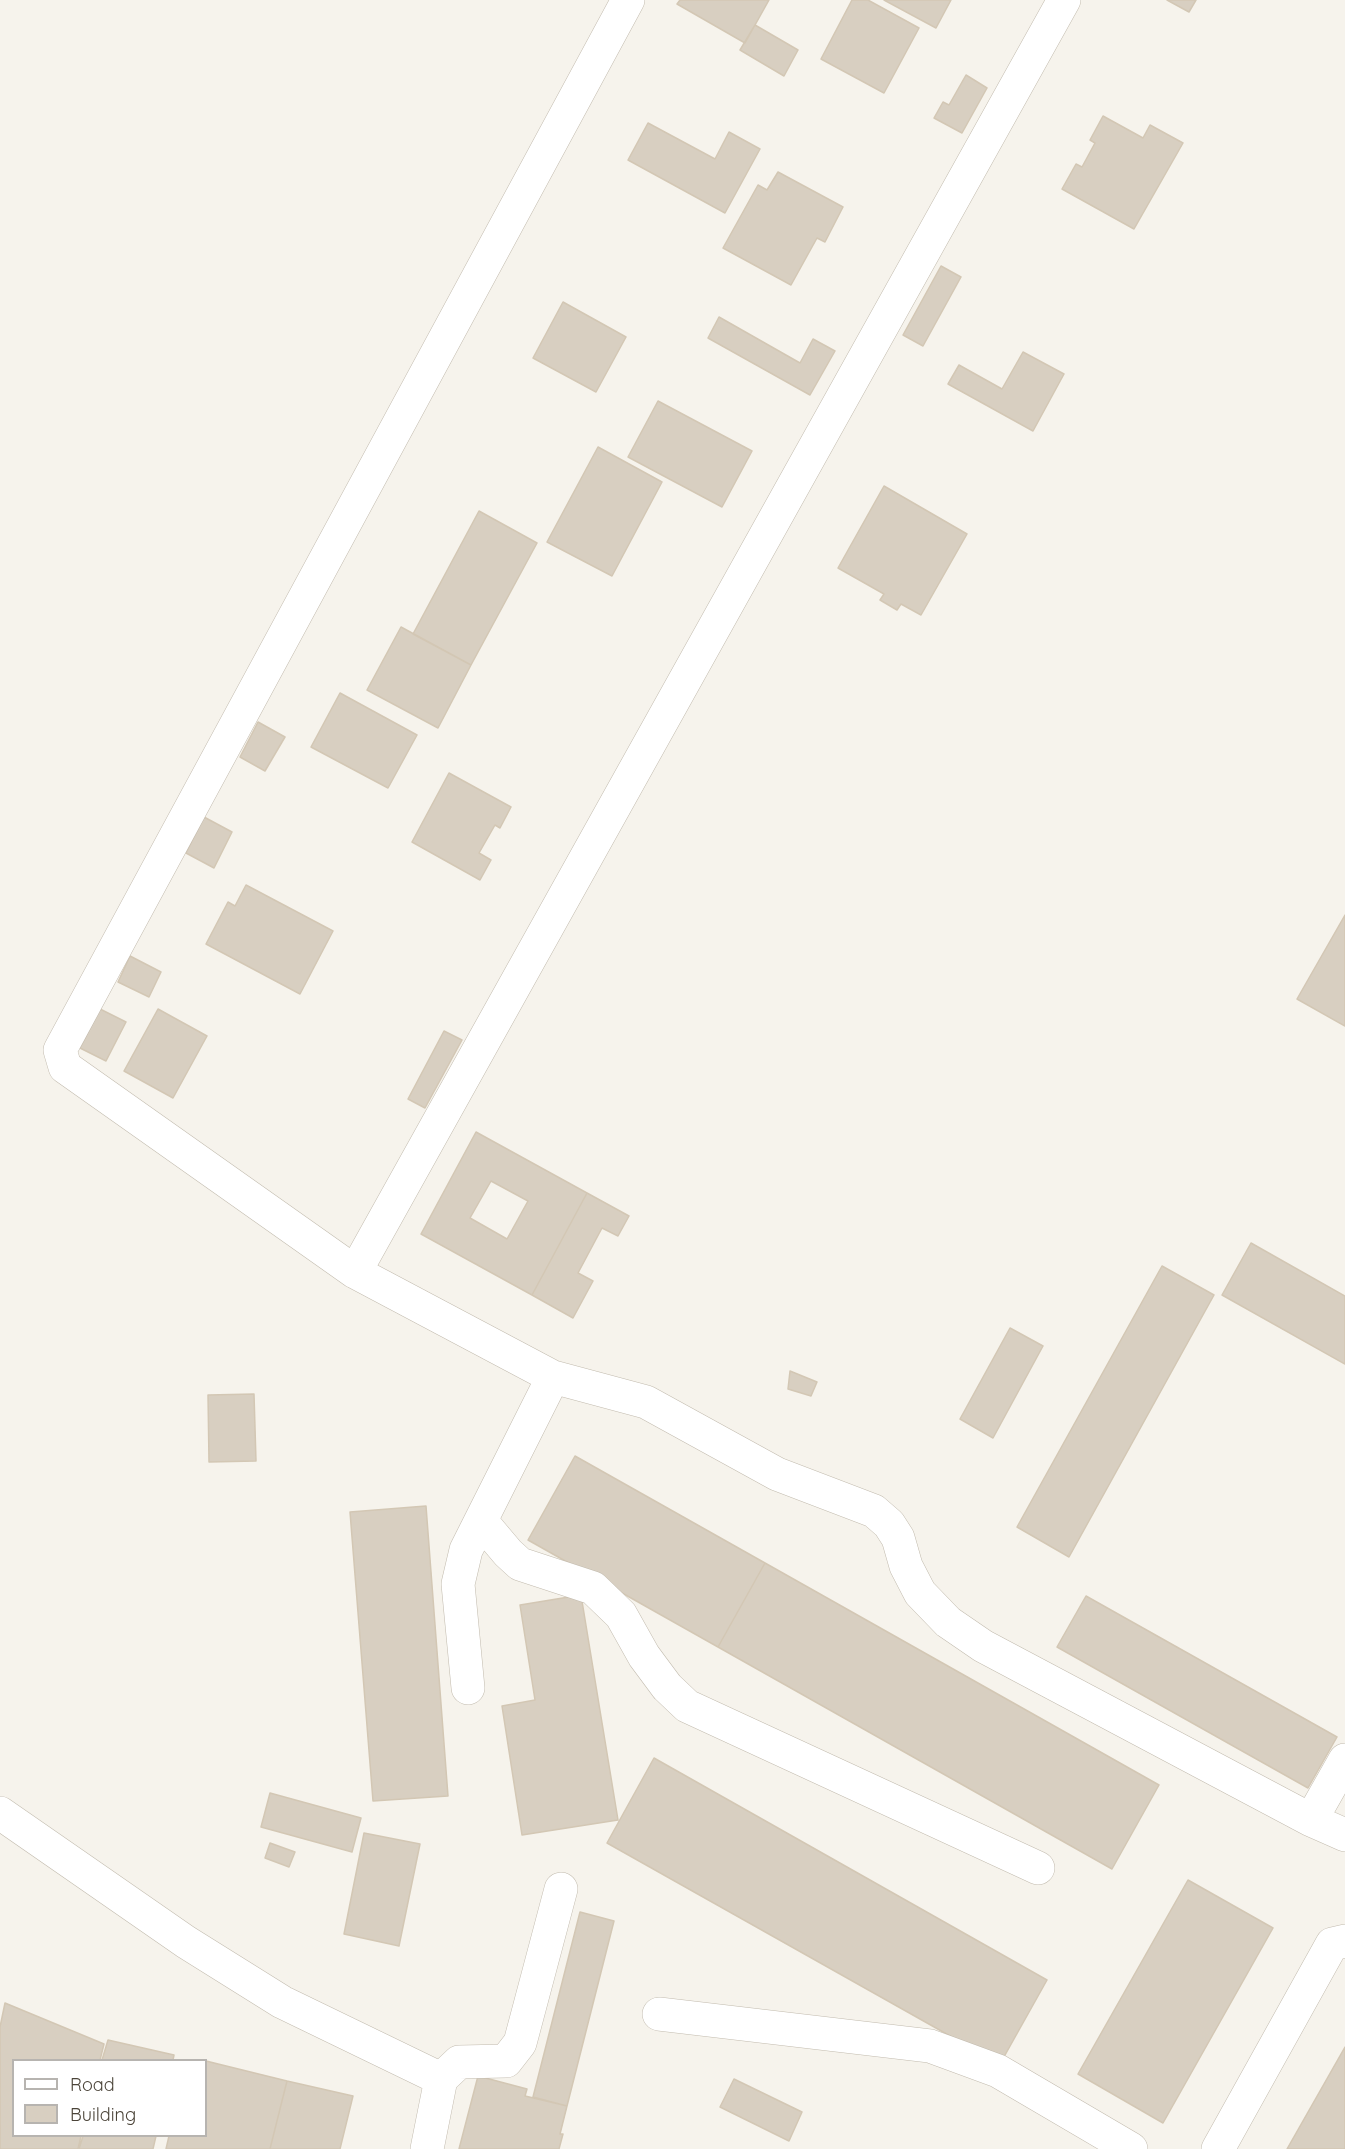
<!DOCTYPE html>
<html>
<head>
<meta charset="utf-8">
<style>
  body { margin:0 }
  #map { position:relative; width:1345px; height:2149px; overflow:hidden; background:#f6f3ec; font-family:Quicksand,sans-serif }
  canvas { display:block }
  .legend { position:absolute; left:12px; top:2059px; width:195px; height:78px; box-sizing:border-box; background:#fff; border:2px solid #b7b4b0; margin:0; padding:8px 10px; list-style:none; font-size:18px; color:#4b4439 }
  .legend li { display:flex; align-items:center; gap:12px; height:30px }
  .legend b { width:30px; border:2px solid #b7b4b0 }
</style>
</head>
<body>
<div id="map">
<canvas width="1345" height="2149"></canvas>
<ul class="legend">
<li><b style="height:8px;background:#fff"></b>Road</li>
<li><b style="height:16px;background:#d8cfc1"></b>Building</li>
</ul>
</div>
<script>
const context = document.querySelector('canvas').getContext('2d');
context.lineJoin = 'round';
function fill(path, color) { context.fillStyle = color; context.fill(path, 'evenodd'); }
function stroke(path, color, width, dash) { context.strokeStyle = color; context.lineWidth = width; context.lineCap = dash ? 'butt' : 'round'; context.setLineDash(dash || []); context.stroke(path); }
const building = new Path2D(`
  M 680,0 L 769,0 L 745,43 L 677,4 Z
  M 852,0 L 868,0 L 919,28 L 884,93 L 821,59 Z
  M 884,0 L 951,0 L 936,28 Z
  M 1167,0 L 1196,0 L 1189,12 Z
  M 755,25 L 798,50 L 784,76 L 740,50 Z
  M 966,75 L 987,88 L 962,133 L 934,118 L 943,102 L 949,105 Z
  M 1103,116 L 1143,138 L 1150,125 L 1183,143 L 1134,229 L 1062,189 L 1076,164 L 1082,167 L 1095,143 L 1090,140 Z
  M 648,123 L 715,159 L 729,132 L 760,149 L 725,213 L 628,160 Z
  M 778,172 L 843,207 L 825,242 L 817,238 L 791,285 L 723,248 L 758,185 L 767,190 Z
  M 941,266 L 961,277 L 923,346 L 903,335 Z
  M 563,302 L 626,337 L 596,392 L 533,358 Z
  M 719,317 L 800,363 L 813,339 L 835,351 L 810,395 L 708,338 Z
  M 1023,352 L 1064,374 L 1033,431 L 948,384 L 959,365 L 1002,389 Z
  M 658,401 L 752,451 L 722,507 L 628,457 Z
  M 598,447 L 662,482 L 612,576 L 547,542 Z
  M 884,486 L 967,534 L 921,615 L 901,604 L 897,610 L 880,600 L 884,594 L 838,568 Z
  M 479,511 L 537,543 L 471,665 L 413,634 Z
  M 401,627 L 471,665 L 438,728 L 367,690 Z
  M 340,693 L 417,735 L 388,788 L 311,747 Z
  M 258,722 L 285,737 L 265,771 L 240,757 Z
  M 449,773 L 511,807 L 500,828 L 495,825 L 479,853 L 491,860 L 480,880 L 412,842 Z
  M 204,817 L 232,832 L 214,868 L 186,853 Z
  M 246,885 L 333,931 L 300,994 L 206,944 L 228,902 L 235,906 Z
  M 1345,915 L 1345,1026 L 1297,999 Z
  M 130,956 L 161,972 L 149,997 L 118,982 Z
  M 100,1009 L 126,1022 L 106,1061 L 80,1048 Z
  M 158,1009 L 207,1036 L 173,1098 L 124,1071 Z
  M 444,1031 L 462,1040 L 425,1108 L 408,1099 Z
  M 476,1132 L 587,1193 L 532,1295 L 421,1234 ZM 491,1181 L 528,1201 L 507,1239 L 470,1218 Z
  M 587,1193 L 629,1216 L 618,1236 L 602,1228 L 578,1273 L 593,1281 L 573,1318 L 532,1295 Z
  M 1251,1243 L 1345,1296 L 1345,1364 L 1222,1295 Z
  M 1162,1266 L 1214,1295 L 1069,1557 L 1017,1527 Z
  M 1010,1328 L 1043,1346 L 993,1438 L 960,1419 Z
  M 790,1371 L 817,1382 L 811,1396 L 788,1389 Z
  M 254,1394 L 256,1461 L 209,1462 L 208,1395 Z
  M 575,1456 L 765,1563 L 718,1647 L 528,1540 Z
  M 426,1506 L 448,1796 L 373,1801 L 350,1512 Z
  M 765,1563 L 1159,1785 L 1112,1869 L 718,1647 Z
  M 581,1595 L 618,1820 L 522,1835 L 502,1706 L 535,1700 L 520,1605 Z
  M 1086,1596 L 1337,1737 L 1308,1788 L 1057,1647 Z
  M 654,1758 L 1047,1980 L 1000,2064 L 607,1843 Z
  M 270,1793 L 361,1818 L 352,1852 L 261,1827 Z
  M 364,1833 L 420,1844 L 399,1946 L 344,1934 Z
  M 270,1843 L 295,1852 L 289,1867 L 265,1858 Z
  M 1188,1880 L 1273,1928 L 1163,2123 L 1078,2074 Z
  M 580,1912 L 614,1921 L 567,2106 L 533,2097 Z
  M 5,2003 L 104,2044 L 100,2060 L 14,2060 L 14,2136 L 81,2136 L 78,2149 L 0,2149 L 0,2027 Z
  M 108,2040 L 174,2055 L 173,2060 L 102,2060 Z
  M 1345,2047 L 1345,2149 L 1287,2149 Z
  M 206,2061 L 287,2081 L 270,2149 L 166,2149 L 169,2136 L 206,2136 Z
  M 478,2076 L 527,2089 L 525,2096 L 567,2106 L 560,2134 L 563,2134 L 559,2149 L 459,2149 Z
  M 734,2079 L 802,2112 L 789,2141 L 720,2107 Z
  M 287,2081 L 353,2096 L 340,2149 L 270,2149 Z
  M 83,2136 L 156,2136 L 153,2149 L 79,2149 Z`);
const minor = new Path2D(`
  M 628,0 L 60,1050 L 65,1067 L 355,1272 L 553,1377 L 646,1402 L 777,1474 L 874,1511 L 889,1524 L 898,1538 L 906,1566 L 920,1593 L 948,1622 L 983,1646 L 1311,1820 L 1345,1835
  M 355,1272 L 1064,0
  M 481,1521 L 508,1553 L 520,1564 L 593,1588 L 621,1615 L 644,1656 L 667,1687 L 687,1706 L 1038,1868
  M 468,1688 L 458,1584 L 466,1550 L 553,1377
  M 0,1813 L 186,1942 L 282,2002 L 441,2079
  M 1311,1820 L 1345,1760
  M 659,2014 L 930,2046 L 998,2071 L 1131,2149
  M 427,2149 L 441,2079 L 459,2062 L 506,2061 L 520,2043 L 561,1889
  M 1218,2149 L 1332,1944 L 1345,1941`);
fill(building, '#d8cfc1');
stroke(building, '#d3c7b4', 1.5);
stroke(minor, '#c2bbae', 34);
stroke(minor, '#fff', 33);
</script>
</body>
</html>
